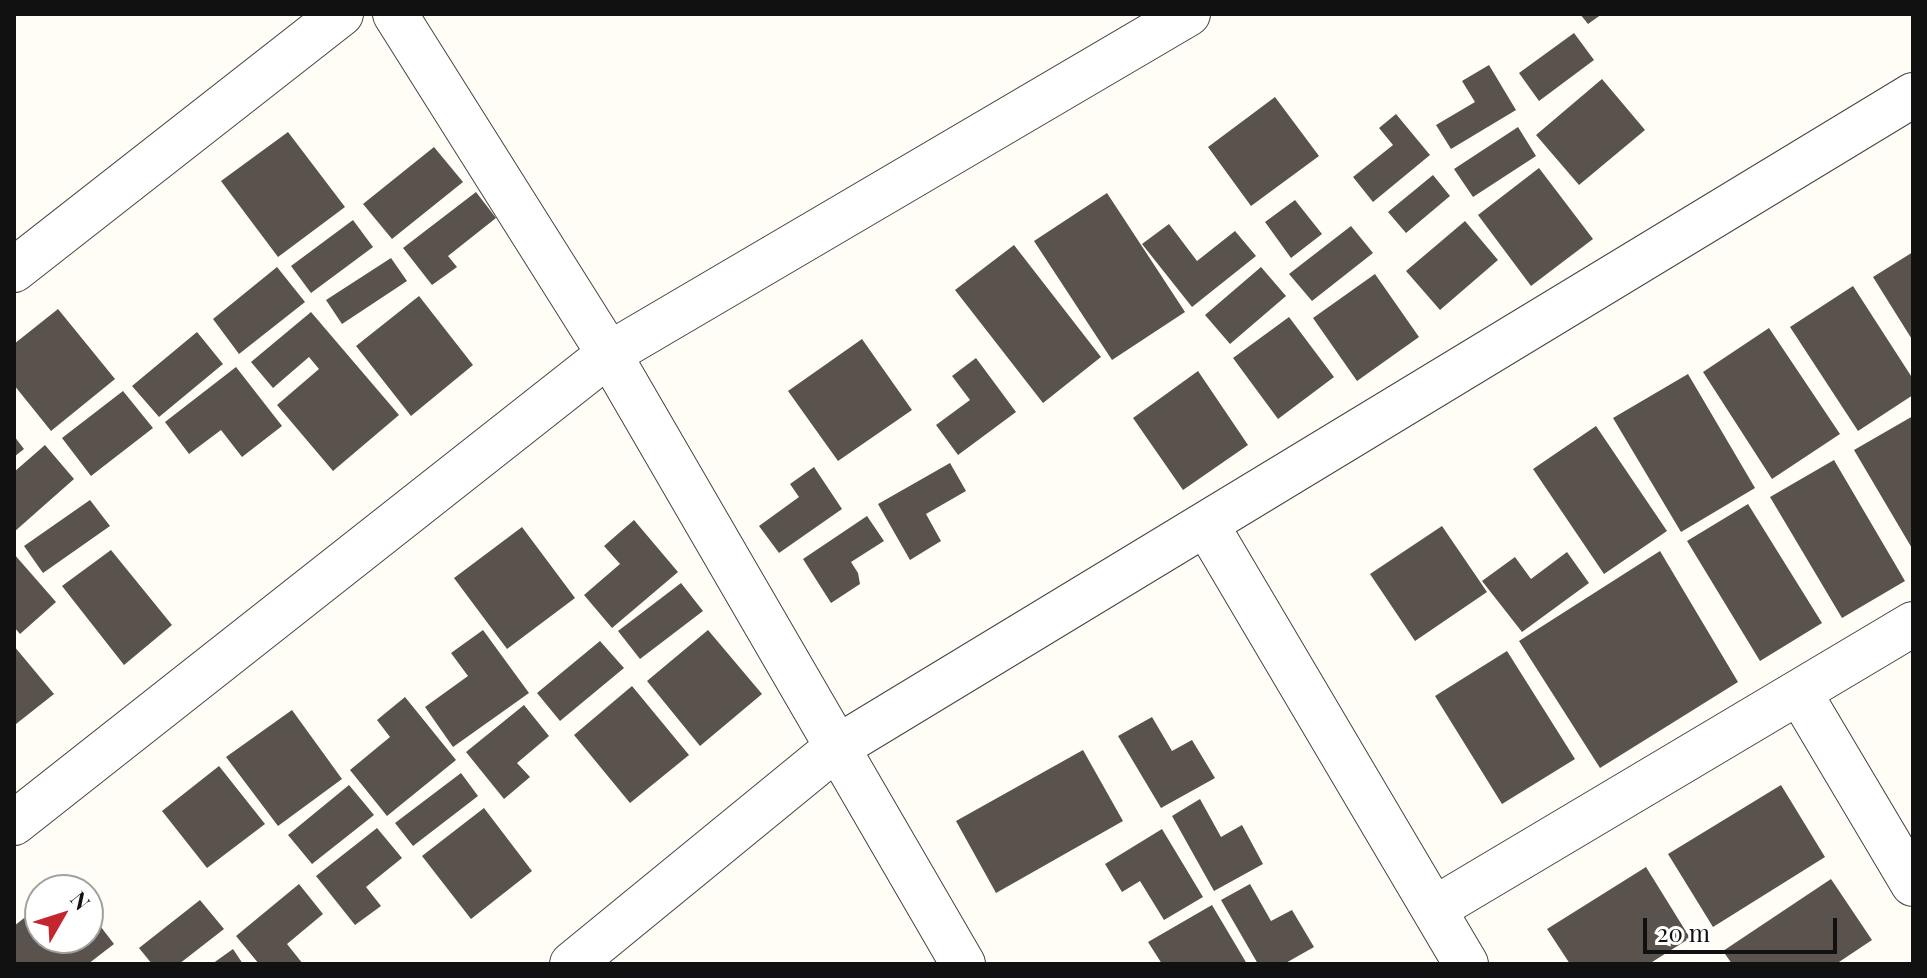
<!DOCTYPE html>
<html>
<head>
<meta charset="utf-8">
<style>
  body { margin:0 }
  #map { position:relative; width:1927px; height:978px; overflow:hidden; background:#fffdf5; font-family:"Playfair Display",serif }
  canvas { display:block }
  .frame { position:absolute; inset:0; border:16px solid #111; pointer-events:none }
  .north { position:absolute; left:24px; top:874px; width:80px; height:80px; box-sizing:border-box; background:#fff; border:2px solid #a0a0a0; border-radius:50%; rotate:51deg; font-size:22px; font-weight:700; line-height:32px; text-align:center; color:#111 }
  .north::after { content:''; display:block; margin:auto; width:28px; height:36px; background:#c4262e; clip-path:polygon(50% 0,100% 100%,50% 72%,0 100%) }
  .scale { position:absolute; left:1643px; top:918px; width:194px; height:36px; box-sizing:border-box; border:4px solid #111; border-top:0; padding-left:10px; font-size:24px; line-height:28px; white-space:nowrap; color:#111; -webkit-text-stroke:6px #fff; paint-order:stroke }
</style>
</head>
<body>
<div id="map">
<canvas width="1927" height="978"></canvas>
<div class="frame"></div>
<div class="north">N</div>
<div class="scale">20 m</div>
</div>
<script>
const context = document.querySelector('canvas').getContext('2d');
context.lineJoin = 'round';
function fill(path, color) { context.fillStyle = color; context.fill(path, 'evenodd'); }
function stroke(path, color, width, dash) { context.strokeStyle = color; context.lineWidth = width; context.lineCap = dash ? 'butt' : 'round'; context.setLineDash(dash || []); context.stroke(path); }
const building = new Path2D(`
  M 1580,14 L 1602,14 L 1588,24 Z
  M 1574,33 L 1594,60 L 1539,101 L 1519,73 Z
  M 1489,65 L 1516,110 L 1451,149 L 1436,125 L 1475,102 L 1462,81 Z
  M 1602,79 L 1645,130 L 1579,185 L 1536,135 Z
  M 1275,97 L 1319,156 L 1251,206 L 1208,147 Z
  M 1396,114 L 1430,155 L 1373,202 L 1353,177 L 1393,145 L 1379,128 Z
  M 1518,127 L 1536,156 L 1473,197 L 1454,169 Z
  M 288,132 L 345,207 L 278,257 L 221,181 Z
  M 434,147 L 463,182 L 392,239 L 363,204 Z
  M 1539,168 L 1593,239 L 1531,286 L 1478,215 Z
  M 1433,175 L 1450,196 L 1406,233 L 1388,212 Z
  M 476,192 L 496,218 L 448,256 L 457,267 L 432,285 L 403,248 Z
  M 1107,193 L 1185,312 L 1112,360 L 1034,241 Z
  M 1295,200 L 1322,234 L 1291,258 L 1265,222 Z
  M 353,220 L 373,247 L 311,293 L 291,266 Z
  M 1465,221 L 1498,260 L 1440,310 L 1406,271 Z
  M 1169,224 L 1197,261 L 1235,231 L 1256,256 L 1192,307 L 1142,244 Z
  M 1351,226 L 1373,253 L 1312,301 L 1289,274 Z
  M 1014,245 L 1101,357 L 1043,403 L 955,290 Z
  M 1913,252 L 1913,341 L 1873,277 Z
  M 391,258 L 407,281 L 342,324 L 326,300 Z
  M 277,267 L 305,302 L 239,354 L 213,319 Z
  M 1261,267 L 1286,296 L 1230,344 L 1205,315 Z
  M 1375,274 L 1419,337 L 1357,381 L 1313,318 Z
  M 1853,286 L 1913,379 L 1913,395 L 1858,431 L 1790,327 Z
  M 419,296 L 473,365 L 411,416 L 356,346 Z
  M 58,309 L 115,379 L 51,431 L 14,385 L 14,344 Z
  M 311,312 L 399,415 L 333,471 L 277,405 L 319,369 L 309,357 L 273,388 L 251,362 Z
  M 1289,317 L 1334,377 L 1278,419 L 1233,358 Z
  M 1769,328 L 1840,434 L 1772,479 L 1703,372 Z
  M 197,332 L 223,364 L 159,417 L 132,386 Z
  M 862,339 L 912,410 L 838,461 L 788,391 Z
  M 976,358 L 1016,412 L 958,455 L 936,425 L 970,400 L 952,376 Z
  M 236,367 L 282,426 L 242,457 L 221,430 L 189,454 L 165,422 Z
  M 1198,371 L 1248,445 L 1183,490 L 1133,418 Z
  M 1688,374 L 1755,488 L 1681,532 L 1613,418 Z
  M 123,391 L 153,428 L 91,476 L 62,438 Z
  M 1913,416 L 1913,550 L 1854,450 Z
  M 1596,426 L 1667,531 L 1604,574 L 1533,469 Z
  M 14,436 L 24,449 L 14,457 Z
  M 45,445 L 74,479 L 14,532 L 14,472 Z
  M 1834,460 L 1905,581 L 1842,618 L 1770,497 Z
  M 950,463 L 966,491 L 926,514 L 941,541 L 910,560 L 878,504 Z
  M 814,467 L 842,509 L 779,553 L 759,526 L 799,497 L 790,484 Z
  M 90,500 L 110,526 L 43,573 L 24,546 Z
  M 1748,504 L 1822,623 L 1760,661 L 1687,541 Z
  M 867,516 L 884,541 L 851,562 L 858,573 L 860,584 L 831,603 L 803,559 Z
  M 634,520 L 678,572 L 612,628 L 584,595 L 620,564 L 604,546 Z
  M 1442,526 L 1487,592 L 1415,641 L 1370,574 Z
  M 522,527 L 575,598 L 507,649 L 454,578 Z
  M 111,550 L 172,625 L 124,665 L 62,586 Z
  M 1660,551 L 1738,682 L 1600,768 L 1519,641 Z
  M 1567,552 L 1589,583 L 1522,632 L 1482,581 L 1515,557 L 1531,579 Z
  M 14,554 L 56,602 L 20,634 L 14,627 Z
  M 681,583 L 703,611 L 640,659 L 618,631 Z
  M 483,630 L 529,693 L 453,747 L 425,707 L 468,676 L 451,653 Z
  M 708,630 L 762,694 L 700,746 L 647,681 Z
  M 600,641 L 624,668 L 560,721 L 537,693 Z
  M 14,646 L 54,694 L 16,724 L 14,722 Z
  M 1507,651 L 1575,759 L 1502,804 L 1435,696 Z
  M 632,686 L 689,755 L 630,803 L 574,735 Z
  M 405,697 L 456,760 L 387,816 L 350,770 L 390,737 L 377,720 Z
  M 524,705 L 549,736 L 517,763 L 530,777 L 504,799 L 466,752 Z
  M 292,710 L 342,779 L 278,826 L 226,757 Z
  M 1152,717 L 1172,751 L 1192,740 L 1215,778 L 1161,808 L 1118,736 Z
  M 1083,750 L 1123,821 L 996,893 L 956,821 Z
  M 219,766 L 265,824 L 207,868 L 162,811 Z
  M 461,773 L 478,796 L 413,846 L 395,823 Z
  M 349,785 L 374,815 L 312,864 L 288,835 Z
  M 1781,785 L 1825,857 L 1713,927 L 1668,854 Z
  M 1200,799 L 1221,837 L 1242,825 L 1263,864 L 1214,891 L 1172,816 Z
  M 484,808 L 532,871 L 471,919 L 422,856 Z
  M 377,828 L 402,858 L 366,887 L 381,906 L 355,925 L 316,876 Z
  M 1162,829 L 1203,897 L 1164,920 L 1140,881 L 1122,892 L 1105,864 Z
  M 1646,867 L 1690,938 L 1649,964 L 1570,964 L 1547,929 Z
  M 1831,879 L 1872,940 L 1836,964 L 1732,964 L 1723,951 Z
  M 299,884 L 323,914 L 287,944 L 303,964 L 259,964 L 236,936 Z
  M 1250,884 L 1271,921 L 1292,910 L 1314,947 L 1284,964 L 1258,964 L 1221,900 Z
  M 200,900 L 224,929 L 179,964 L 152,964 L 139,948 Z
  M 1212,905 L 1247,964 L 1162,964 L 1148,942 Z
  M 38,907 L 40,938 L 88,938 L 88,910 L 114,944 L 88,964 L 14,964 L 14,926 Z
  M 233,949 L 243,964 L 212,964 Z`);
const minor = new Path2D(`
  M 14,270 L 341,14
  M 1206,524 L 1466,964
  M 1799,692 L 1913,884
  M 14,823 L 609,354 L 1188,14
  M 1434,909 L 1913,624
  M 572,964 L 836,748 L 1913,95`);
const tertiary = new Path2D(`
  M 395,14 L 609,354 L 963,964`);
fill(building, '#5a524d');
stroke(minor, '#444', 46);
stroke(tertiary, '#444', 46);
stroke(minor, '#fff', 44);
stroke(tertiary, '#fff', 44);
</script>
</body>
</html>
